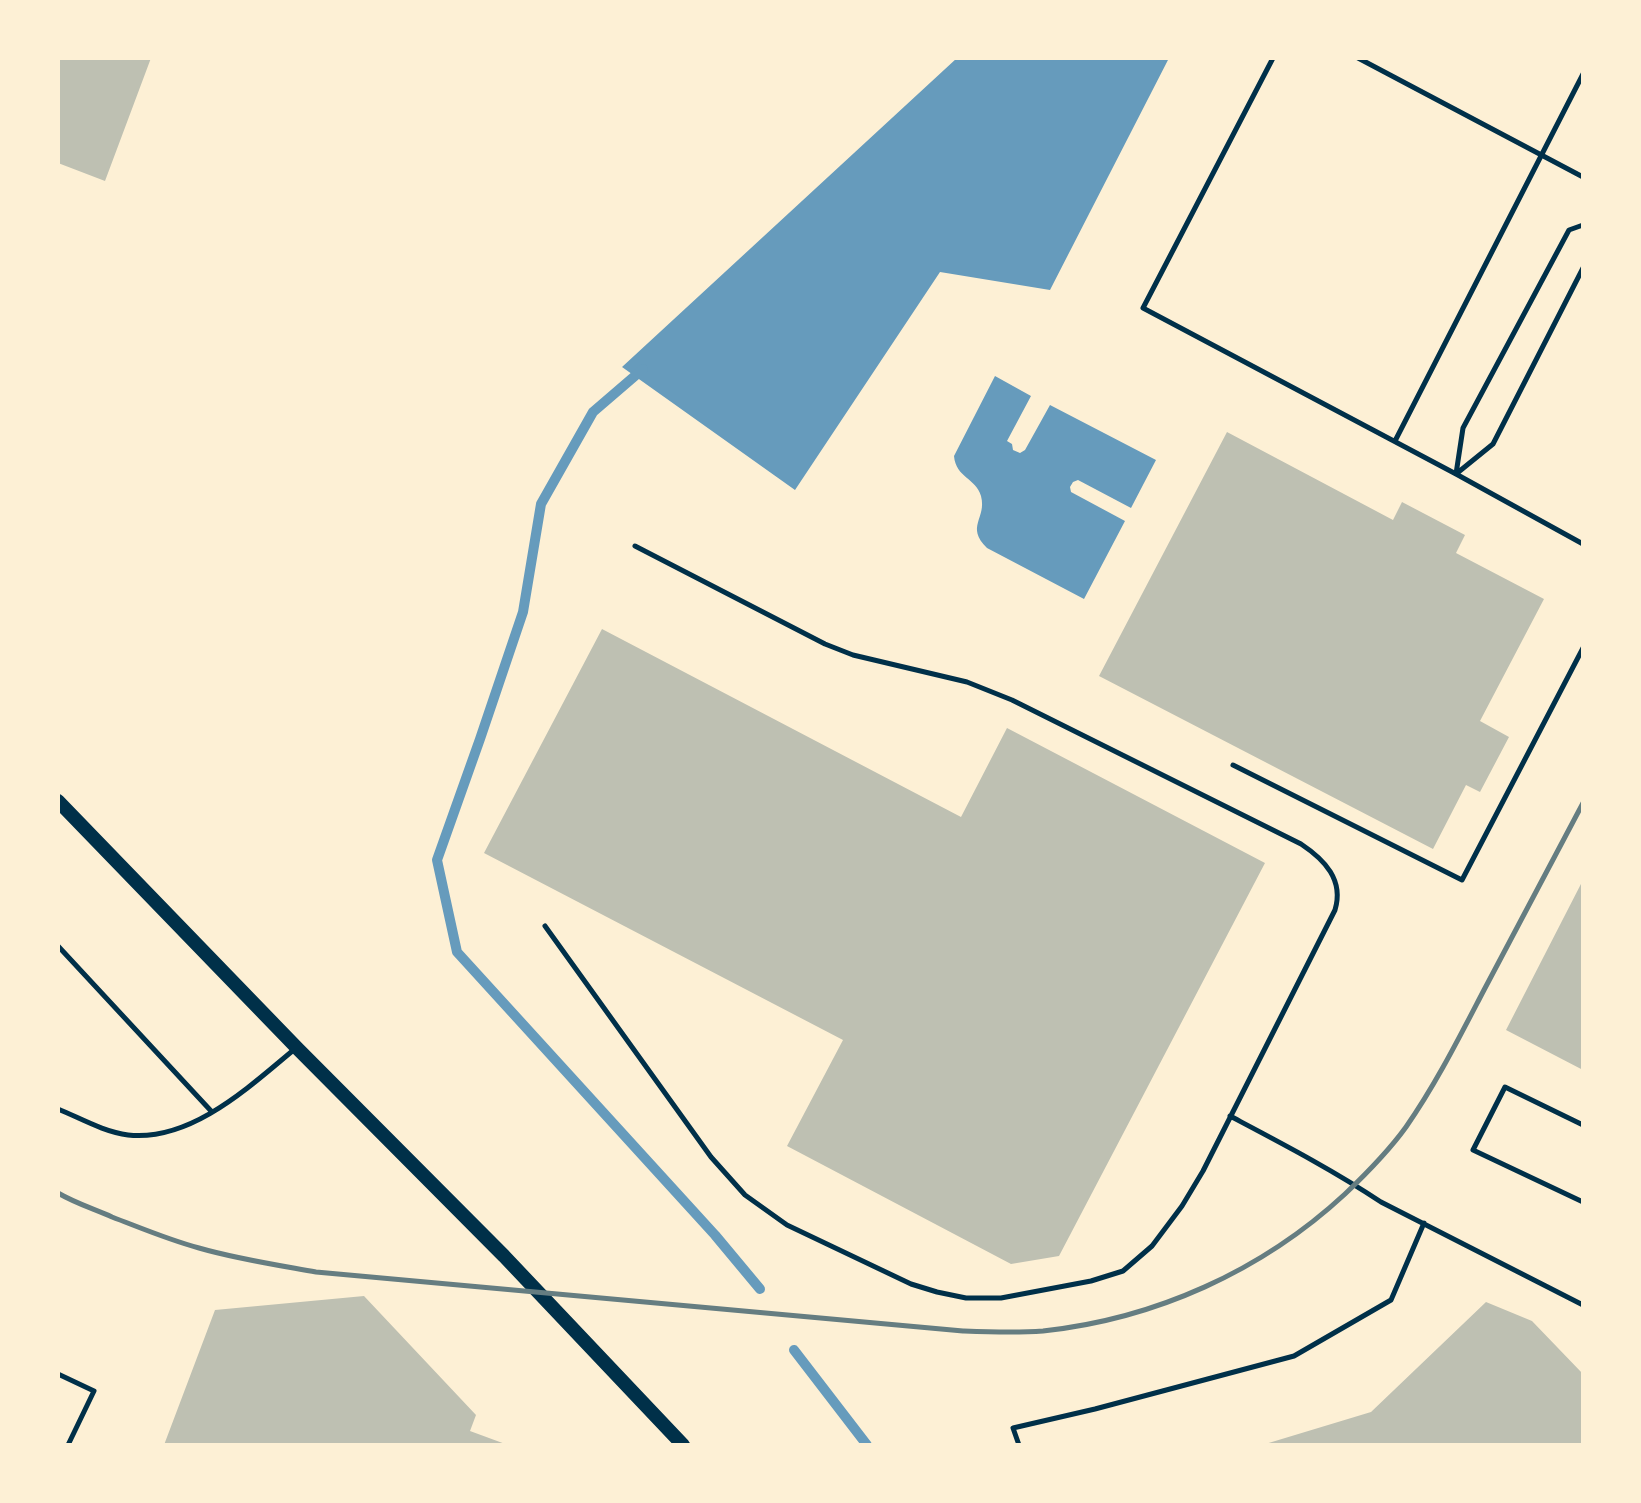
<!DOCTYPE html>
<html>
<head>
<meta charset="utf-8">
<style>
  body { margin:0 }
  #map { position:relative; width:1641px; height:1503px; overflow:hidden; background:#fdf0d5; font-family:Raleway,sans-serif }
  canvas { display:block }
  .frame { position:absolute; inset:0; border:60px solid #fdf0d5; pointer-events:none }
</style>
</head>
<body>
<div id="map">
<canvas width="1641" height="1503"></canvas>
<div class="frame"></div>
</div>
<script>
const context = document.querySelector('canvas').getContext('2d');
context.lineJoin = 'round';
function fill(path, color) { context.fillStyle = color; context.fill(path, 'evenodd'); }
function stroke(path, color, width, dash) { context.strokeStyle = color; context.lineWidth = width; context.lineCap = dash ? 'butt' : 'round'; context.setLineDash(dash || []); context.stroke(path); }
const water = new Path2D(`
  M 957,58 L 1169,58 L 1050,290 L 940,272 L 795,490 L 622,367 Z
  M 995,376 L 1031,396 L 1007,441 L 1012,444 L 1013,450 L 1020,453 L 1025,450 L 1050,405 L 1156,460 L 1131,508 L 1078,480 L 1073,482 L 1070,487 L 1071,492 L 1125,521 L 1084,599 L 987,548 C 965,526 987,519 981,496 C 976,478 956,478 954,456 Z`);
const stream = new Path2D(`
  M 643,369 L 593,412 L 541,504 L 523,612 L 480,739 L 437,860 L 457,952 L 715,1235 L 760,1289
  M 794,1350 L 867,1445`);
const building = new Path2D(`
  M 58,58 L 151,58 L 105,181 L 58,163 Z
  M 1227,432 L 1393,520 L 1402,502 L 1465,535 L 1456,553 L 1544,599 L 1480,721 L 1509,737 L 1480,792 L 1466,785 L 1433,849 L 1099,676 Z
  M 602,629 L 961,817 L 1007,728 L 1265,863 L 1059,1256 L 1011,1264 L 787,1146 L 843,1040 L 484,853 Z
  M 1583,880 L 1583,1070 L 1506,1030 Z
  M 364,1296 L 476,1415 L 470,1431 L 508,1445 L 164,1445 L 215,1310 Z
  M 1486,1302 L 1532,1321 L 1583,1374 L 1582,1445 L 1262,1445 L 1371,1412 Z`);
const service = new Path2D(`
  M 1273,58 L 1143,308 L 1456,474 L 1583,544
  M 1358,58 L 1583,177
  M 1395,441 L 1583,74
  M 1456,474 L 1463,428 L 1569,230 L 1583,225
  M 1456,474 L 1493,444 L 1583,268
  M 1233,765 L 1462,880 L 1583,648
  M 545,926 L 711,1157 L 745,1195 L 787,1225 L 911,1284 L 937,1292 L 966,1298 L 1001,1298 L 1091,1281 L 1123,1271 L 1152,1246 L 1182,1206 L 1203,1171 L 1335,910 C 1344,880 1325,860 1301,844 L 1012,700 L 967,682 L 853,655 L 825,644 L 635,546
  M 58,946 L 212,1112
  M 58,1109 C 80,1118 104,1132 128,1135 C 192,1142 251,1085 296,1048
  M 1230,1116 C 1281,1143 1333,1170 1381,1202 L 1583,1305
  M 1583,1125 L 1505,1087 L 1473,1150 L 1583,1202
  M 58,1374 L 94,1391 L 68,1445
  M 1019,1445 L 1013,1428 L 1095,1409 L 1294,1356 L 1391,1300 L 1424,1223`);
const secondary = new Path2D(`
  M 58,801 L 297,1048 L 504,1256 L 683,1445`);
const rail = new Path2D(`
  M 58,1193 C 75,1203 94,1209 112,1217 C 141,1228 169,1240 199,1248 C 237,1259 277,1265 316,1272 L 963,1331 C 990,1332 1016,1333 1043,1331 C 1155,1319 1262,1271 1345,1194 C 1367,1173 1388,1152 1406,1127 C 1436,1084 1460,1036 1484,990 C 1517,928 1550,865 1583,803`);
fill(water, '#669bbc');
stroke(stream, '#669bbc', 10);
fill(building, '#bec0b2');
stroke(service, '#003049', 5);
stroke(secondary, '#003049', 14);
stroke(rail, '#657d81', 5);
</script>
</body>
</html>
